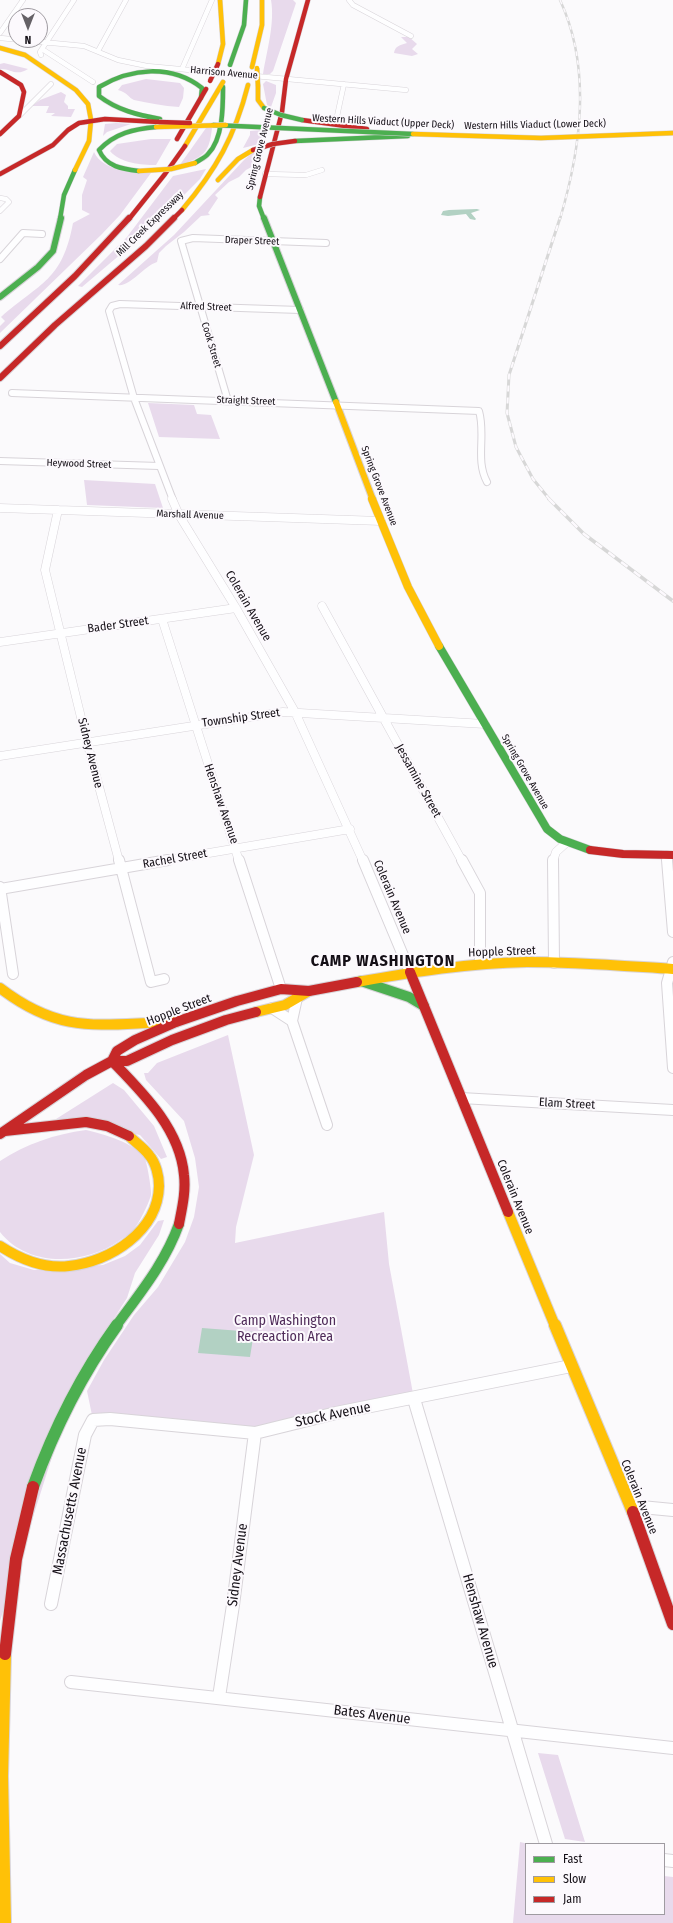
<!DOCTYPE html>
<html>
<head>
<meta charset="utf-8">
<style>
  body { margin:0 }
  #map { position:relative; width:673px; height:1923px; overflow:hidden; background:#fbfafc; font-family:"Fira Sans Condensed",sans-serif }
  canvas { display:block }
  .legend { position:absolute; left:525px; top:1843px; width:140px; height:72px; box-sizing:border-box; background:#fcf9fd; border:1px solid #9f9ba1; margin:0; padding:5px 7px; list-style:none; font-size:12px; color:#140f16 }
  .legend li { display:flex; align-items:center; gap:8px; height:20px }
  .legend b { width:20px; border:1px solid #9f9ba1 }
  .north { position:absolute; left:8px; top:8px; width:40px; height:40px; box-sizing:border-box; background:#fcf9fd; border:1px solid #9f9ba1; border-radius:50%; rotate:180deg; font-size:11px; font-weight:700; line-height:16px; text-align:center; color:#140f16 }
  .north::after { content:''; display:block; margin:auto; width:14px; height:18px; background:#656166; clip-path:polygon(50% 0,100% 100%,50% 72%,0 100%) }
</style>
</head>
<body>
<div id="map">
<canvas width="673" height="1923"></canvas>
<ul class="legend">
<li><b style="height:5px;background:#4caf50"></b>Fast</li>
<li><b style="height:5px;background:#ffc107"></b>Slow</li>
<li><b style="height:5px;background:#c62828"></b>Jam</li>
</ul>
<div class="north">N</div>
</div>
<script>
const context = document.querySelector('canvas').getContext('2d');
context.lineJoin = 'round';
function fill(path, color) { context.fillStyle = color; context.fill(path, 'evenodd'); }
function stroke(path, color, width, dash) { context.strokeStyle = color; context.lineWidth = width; context.lineCap = dash ? 'butt' : 'round'; context.setLineDash(dash || []); context.stroke(path); }
function drawText(font, color, halo, rows, align = 'center') {
  context.font = font + ' "Fira Sans Condensed",sans-serif'; context.lineWidth = 4; context.setLineDash([]); context.textBaseline = 'middle'; context.strokeStyle = halo; context.fillStyle = color; for (const [text, x, y, turn = 0] of rows) {
    context.save(); context.translate(x, y); context.rotate((+turn || 0) * Math.PI / 180); context.textAlign = isNaN(turn) ? turn : align; if (halo) context.strokeText(text, 0, 0); context.fillText(text, 0, 0); context.restore();
  }
}
const green = new Path2D(`
  M 271,0 L 293,0 L 296,3 L 273,71 L 270,74 L 263,74 C 267,50 275,23 271,0 Z
  M 401,37 L 409,37 L 417,44 L 412,49 L 418,54 L 412,56 L 394,53 C 395,46 400,45 407,43 Z
  M 4,63 L 28,69 C 16,77 10,68 0,69 L 0,64 Z
  M 146,79 L 180,83 L 184,88 L 183,98 L 179,107 C 163,106 149,103 134,100 C 129,98 127,92 118,90 L 122,85 Z
  M 266,81 L 276,85 L 276,93 L 271,107 L 267,105 L 263,84 Z
  M 61,92 L 66,95 L 64,102 L 68,106 L 68,109 L 75,109 L 71,117 L 51,116 L 55,113 L 46,113 L 49,106 L 32,106 L 40,100 Z
  M 116,123 L 131,124 L 107,132 L 103,136 L 105,124 Z
  M 206,128 L 212,128 C 209,155 203,156 179,166 Z
  M 263,130 L 266,131 L 262,138 L 263,143 L 243,148 L 250,135 L 250,131 Z
  M 151,139 L 171,139 L 156,165 C 141,165 120,163 110,151 L 117,144 Z
  M 263,150 L 256,161 L 257,164 L 246,170 L 239,177 L 229,182 L 215,195 L 218,198 L 208,213 L 210,215 L 201,216 L 184,232 L 166,246 L 159,253 L 157,262 C 144,266 130,287 118,285 L 174,235 L 244,160 L 252,153 Z
  M 94,152 C 103,172 132,170 151,173 L 120,215 L 102,234 L 0,333 L 0,326 L 5,321 L 1,317 C 41,282 62,281 73,223 L 90,214 L 82,210 L 82,195 L 87,180 L 83,177 Z
  M 206,169 L 200,179 L 148,231 L 82,287 L 78,286 L 127,237 L 173,176 Z
  M 148,403 L 194,405 L 197,414 L 211,415 L 220,439 L 159,437 Z
  M 84,480 L 155,484 L 163,508 L 87,505 Z
  M 228,1035 L 254,1155 L 236,1227 L 235,1243 L 384,1212 L 389,1264 L 414,1399 L 255,1433 L 93,1420 L 87,1391 L 104,1360 L 134,1315 L 158,1287 L 185,1242 L 194,1217 L 199,1187 L 195,1158 L 184,1121 L 146,1080 L 144,1073 L 148,1073 L 157,1063 Z
  M 113,1083 L 124,1090 L 154,1126 L 167,1157 L 161,1159 L 140,1135 L 56,1119 Z
  M 86,1130 C 103,1134 136,1143 145,1159 C 147,1163 152,1191 151,1195 C 149,1203 139,1224 133,1230 C 130,1235 123,1238 119,1241 C 84,1265 28,1268 0,1232 L 0,1161 C 26,1144 55,1134 86,1130 Z
  M 164,1220 L 159,1235 L 135,1273 L 127,1298 L 78,1375 L 0,1621 L 0,1254 L 10,1263 L 34,1270 L 103,1265 L 125,1256 L 140,1245 L 158,1221 Z
  M 538,1753 L 558,1755 L 585,1842 L 565,1839 Z
  M 520,1842 L 529,1844 L 526,1844 L 526,1914 L 664,1914 L 664,1876 L 673,1877 L 673,1923 L 513,1923 Z`);
const water = new Path2D(`
  M 449,210 L 477,209 L 480,210 L 471,213 L 476,219 L 475,220 L 470,219 L 466,214 L 448,216 L 441,215 L 443,211 Z
  M 202,1328 L 254,1332 L 250,1357 L 198,1353 Z`);
const streetFar4 = new Path2D(`
  M 349,0 L 353,5 L 411,36
  M 0,33 L 23,0
  M 0,38 L 84,46 L 118,60 L 147,66 L 406,90
  M 42,49 L 93,82
  M 98,51 L 126,0
  M 41,55 L 40,52 L 74,0
  M 182,69 L 212,0
  M 19,116 L 51,84
  M 336,121 L 344,84
  M 265,174 L 306,175 L 322,170
  M 0,198 L 6,199 L 9,202 L 0,211`);
const streetFar3 = new Path2D(`
  M 0,259 L 23,233 L 42,234
  M 12,393 L 479,411 C 486,435 475,460 487,482
  M 228,401 L 181,241 L 193,238 L 326,243
  M 0,461 L 159,466
  M 173,500 L 134,398 L 109,311 L 112,306 L 120,304 L 300,310`);
const streetFar2 = new Path2D(`
  M 172,499 L 179,515 L 236,608 L 295,712 L 363,861
  M 0,508 L 381,521
  M 58,510 L 45,570 L 87,742 L 119,861
  M 322,606 L 462,861
  M 162,619 L 239,861
  M 0,642 L 236,608
  M 0,756 L 283,712 L 485,724
  M 667,855 L 667,861
  M 162,861 L 350,829
  M 553,861 L 556,852 L 566,843`);
const streetFar1 = new Path2D(`
  M 119,860 L 151,982 L 164,979
  M 239,860 L 281,989
  M 363,860 L 410,972
  M 462,860 L 480,893 L 480,964
  M 553,860 L 554,963
  M 667,860 L 673,932
  M 0,887 L 13,974
  M 0,889 L 168,860
  M 673,962 L 667,983 L 673,1068
  M 272,1008 L 292,1021 L 327,1125
  M 292,1021 L 297,998
  M 461,1098 L 673,1110`);
const street = new Path2D(`
  M 414,1399 L 546,1844
  M 631,1506 L 673,1510
  M 51,1604 L 85,1435 L 93,1420 L 110,1419 L 255,1433 L 336,1413 L 571,1366
  M 71,1682 L 673,1748
  M 219,1697 L 233,1605 L 255,1433
  M 664,1860 L 673,1861`);
const fastFar4 = new Path2D(`
  M 230,65 L 244,25 L 246,0
  M 160,119 C 138,115 117,110 99,96 L 99,87 C 131,68 171,64 202,88 L 201,98
  M 295,141 L 408,136
  M 195,163 C 199,160 205,158 208,154 C 223,139 223,107 223,87
  M 139,171 C 123,169 106,167 99,150 C 115,133 134,129 156,127
  M 260,197 L 259,206 L 264,219
  M 60,219 L 64,195 L 75,170`);
const fastFar3 = new Path2D(`
  M 264,218 L 336,402
  M 0,297 L 38,267 L 53,251 L 61,218`);
const fastFar2 = new Path2D(`
  M 439,646 L 547,829 L 560,839 L 590,850`);
const fastFar1 = new Path2D(`
  M 361,981 L 409,997 L 424,1006
  M 116,1326 C 140,1293 165,1263 179,1224`);
const fast = new Path2D(`
  M 33,1487 C 54,1429 81,1375 117,1325`);
const slowFar4 = new Path2D(`
  M 0,48 L 25,55 L 76,90 L 88,104 L 91,120 L 89,141 L 75,170
  M 218,64 L 223,44 L 220,0
  M 252,67 L 262,25 L 262,0
  M 258,86 L 258,100 L 264,108
  M 185,146 L 223,82
  M 218,180 L 238,159 L 253,150
  M 182,210 C 216,170 235,136 248,85`);
const slowFar3 = new Path2D(`
  M 336,402 L 373,500`);
const slowFar2 = new Path2D(`
  M 372,499 L 408,587 L 439,646`);
const slowFar1 = new Path2D(`
  M 357,982 C 413,972 469,963 527,962 C 575,962 624,966 673,969
  M 0,988 C 64,1037 102,1023 176,1022
  M 256,1012 L 285,1005 L 309,991
  M 508,1212 L 555,1326
  M 0,1246 C 20,1259 44,1269 69,1266 C 110,1262 158,1231 159,1186 C 159,1176 156,1163 149,1155 C 144,1148 135,1142 129,1136`);
const slow = new Path2D(`
  M 555,1325 L 633,1512
  M 5,1654 L 2,1776 L 5,1923`);
const jamFar4 = new Path2D(`
  M 0,72 L 21,85 L 24,92 L 19,116 L 0,134
  M 302,120 L 367,129
  M 177,139 L 206,89
  M 0,174 L 53,145 L 68,130 L 79,123 L 105,119 L 159,122
  M 260,197 L 282,112 L 286,79 L 308,0
  M 129,219 L 165,174 L 185,146
  M 173,219 L 182,210`);
const jamFar3 = new Path2D(`
  M 0,346 L 75,276 L 129,218
  M 0,378 L 55,325 L 146,246 L 174,218`);
const jamFar2 = new Path2D(`
  M 590,850 L 623,854 L 673,855`);
const jamFar1 = new Path2D(`
  M 410,972 L 508,1212
  M 112,1061 L 117,1051 L 135,1040 L 176,1022 L 237,1001 L 281,989 L 309,991 L 357,982
  M 112,1061 C 143,1093 180,1129 184,1175 C 186,1192 182,1208 179,1224
  M 5,1131 L 86,1122 L 107,1126 L 129,1136
  M 0,1134 L 86,1075 L 112,1061 L 127,1061 L 172,1040 L 226,1020 L 256,1012`);
const jam = new Path2D(`
  M 633,1512 L 673,1624
  M 5,1654 L 16,1559 L 33,1487`);
const railFar2 = new Path2D(`
  M 560,0 C 592,69 581,148 560,219`);
const railFar1 = new Path2D(`
  M 550,500 L 533,479 L 516,447 L 507,413 L 509,375 L 560,218`);
const rail = new Path2D(`
  M 549,499 L 584,534 L 673,601`);
const fastBridge = new Path2D(`
  M 264,108 L 281,115 L 302,120
  M 213,125 L 413,134`);
const slowBridge = new Path2D(`
  M 257,68 L 258,86
  M 156,127 L 226,125
  M 413,134 L 541,138 L 673,133
  M 139,171 L 171,169 L 195,163`);
const jamBridge = new Path2D(`
  M 210,81 L 218,64
  M 159,122 L 190,123
  M 253,150 L 273,144 L 295,141`);
const farStreetnames = [
  ["Harrison Avenue",224,73,5],
  ["Western Hills Viaduct (Upper Deck)",383,122,3],
  ["Western Hills Viaduct (Lower Deck)",535,125,-1],
  ["Spring Grove Avenue",260,149,-76],
  ["Mill Creek Expressway",150,224,-44],
  ["Draper Street",252,241,2],
  ["Alfred Street",206,307,2],
  ["Cook Street",211,345,73],
  ["Straight Street",246,401,2],
  ["Heywood Street",79,464,2],
  ["Spring Grove Avenue",379,486,69],
  ["Marshall Avenue",190,515,2],
  ["Spring Grove Avenue",525,772,60]
];
const streetNames = [
  ["Colerain Avenue",248,606,60],
  ["Bader Street",118,625,-8],
  ["Township Street",241,718,-8],
  ["Sidney Avenue",90,753,76],
  ["Jessamine Street",418,781,61],
  ["Henshaw Avenue",221,804,71],
  ["Rachel Street",175,859,-10],
  ["Colerain Avenue",392,897,67],
  ["Hopple Street",502,952,-2],
  ["Hopple Street",179,1010,-21],
  ["Elam Street",567,1104,3],
  ["Colerain Avenue",515,1197,68],
  ["Colerain Avenue",639,1497,68]
];
const nearParknames = [
  ["Camp Washington",285,1321],
  ["Recreaction Area",285,1337]
];
const nearStreetnames = [
  ["Stock Avenue",333,1415,-12],
  ["Massachusetts Avenue",70,1511,-79],
  ["Sidney Avenue",238,1565,-83],
  ["Henshaw Avenue",480,1621,74],
  ["Bates Avenue",372,1715,7]
];
const districtNames = [
  ["CAMP WASHINGTON",383,962]
];
fill(green, '#e8daec');
fill(water, '#b2d1c3');
stroke(streetFar4, '#d8d4d9', 5.5);
stroke(streetFar3, '#d8d4d9', 8);
stroke(streetFar2, '#d8d4d9', 9);
stroke(streetFar1, '#d8d4d9', 12);
stroke(street, '#d8d4d9', 14);
stroke(fastFar4, '#d8d4d9', 5.5);
stroke(fastFar3, '#d8d4d9', 8);
stroke(fastFar2, '#d8d4d9', 9);
stroke(fastFar1, '#d8d4d9', 12);
stroke(fast, '#d8d4d9', 14);
stroke(slowFar4, '#d8d4d9', 5.5);
stroke(slowFar3, '#d8d4d9', 8);
stroke(slowFar2, '#d8d4d9', 9);
stroke(slowFar1, '#d8d4d9', 12);
stroke(slow, '#d8d4d9', 14);
stroke(jamFar4, '#d8d4d9', 5.5);
stroke(jamFar3, '#d8d4d9', 8);
stroke(jamFar2, '#d8d4d9', 9);
stroke(jamFar1, '#d8d4d9', 12);
stroke(jam, '#d8d4d9', 14);
stroke(streetFar4, '#fefeff', 4.5);
stroke(streetFar3, '#fefeff', 6);
stroke(streetFar2, '#fefeff', 8);
stroke(streetFar1, '#fefeff', 10);
stroke(street, '#fefeff', 12);
stroke(fastFar4, '#4caf50', 4.5);
stroke(fastFar3, '#4caf50', 6);
stroke(fastFar2, '#4caf50', 8);
stroke(fastFar1, '#4caf50', 10);
stroke(fast, '#4caf50', 12);
stroke(slowFar4, '#ffc107', 4.5);
stroke(slowFar3, '#ffc107', 6);
stroke(slowFar2, '#ffc107', 8);
stroke(slowFar1, '#ffc107', 10);
stroke(slow, '#ffc107', 12);
stroke(jamFar4, '#c62828', 4.5);
stroke(jamFar3, '#c62828', 6);
stroke(jamFar2, '#c62828', 8);
stroke(jamFar1, '#c62828', 10);
stroke(jam, '#c62828', 12);
stroke(railFar2, '#d7d7d7', 2.5);
stroke(railFar1, '#d7d7d7', 3);
stroke(rail, '#d7d7d7', 3.5);
stroke(railFar2, '#fcf9fd', 1.5, [4.5]);
stroke(railFar1, '#fcf9fd', 2, [6]);
stroke(rail, '#fcf9fd', 2.5, [8]);
stroke(fastBridge, '#d8d4d9', 5.5, []);
stroke(slowBridge, '#d8d4d9', 5.5, []);
stroke(jamBridge, '#d8d4d9', 5.5, []);
stroke(fastBridge, '#4caf50', 4.5);
stroke(slowBridge, '#ffc107', 4.5);
stroke(jamBridge, '#c62828', 4.5);
drawText('10px', '#140f16', '#fcf9fd', farStreetnames);
drawText('12px', '#140f16', '#fcf9fd', streetNames);
drawText('14px', '#4f2b59', '#fcf9fd', nearParknames);
drawText('14px', '#140f16', '#fcf9fd', nearStreetnames);
context.letterSpacing = '1px';
drawText('bold 16px', '#140f16', '#fcf9fd', districtNames);
context.letterSpacing = '0px';
</script>
</body>
</html>
